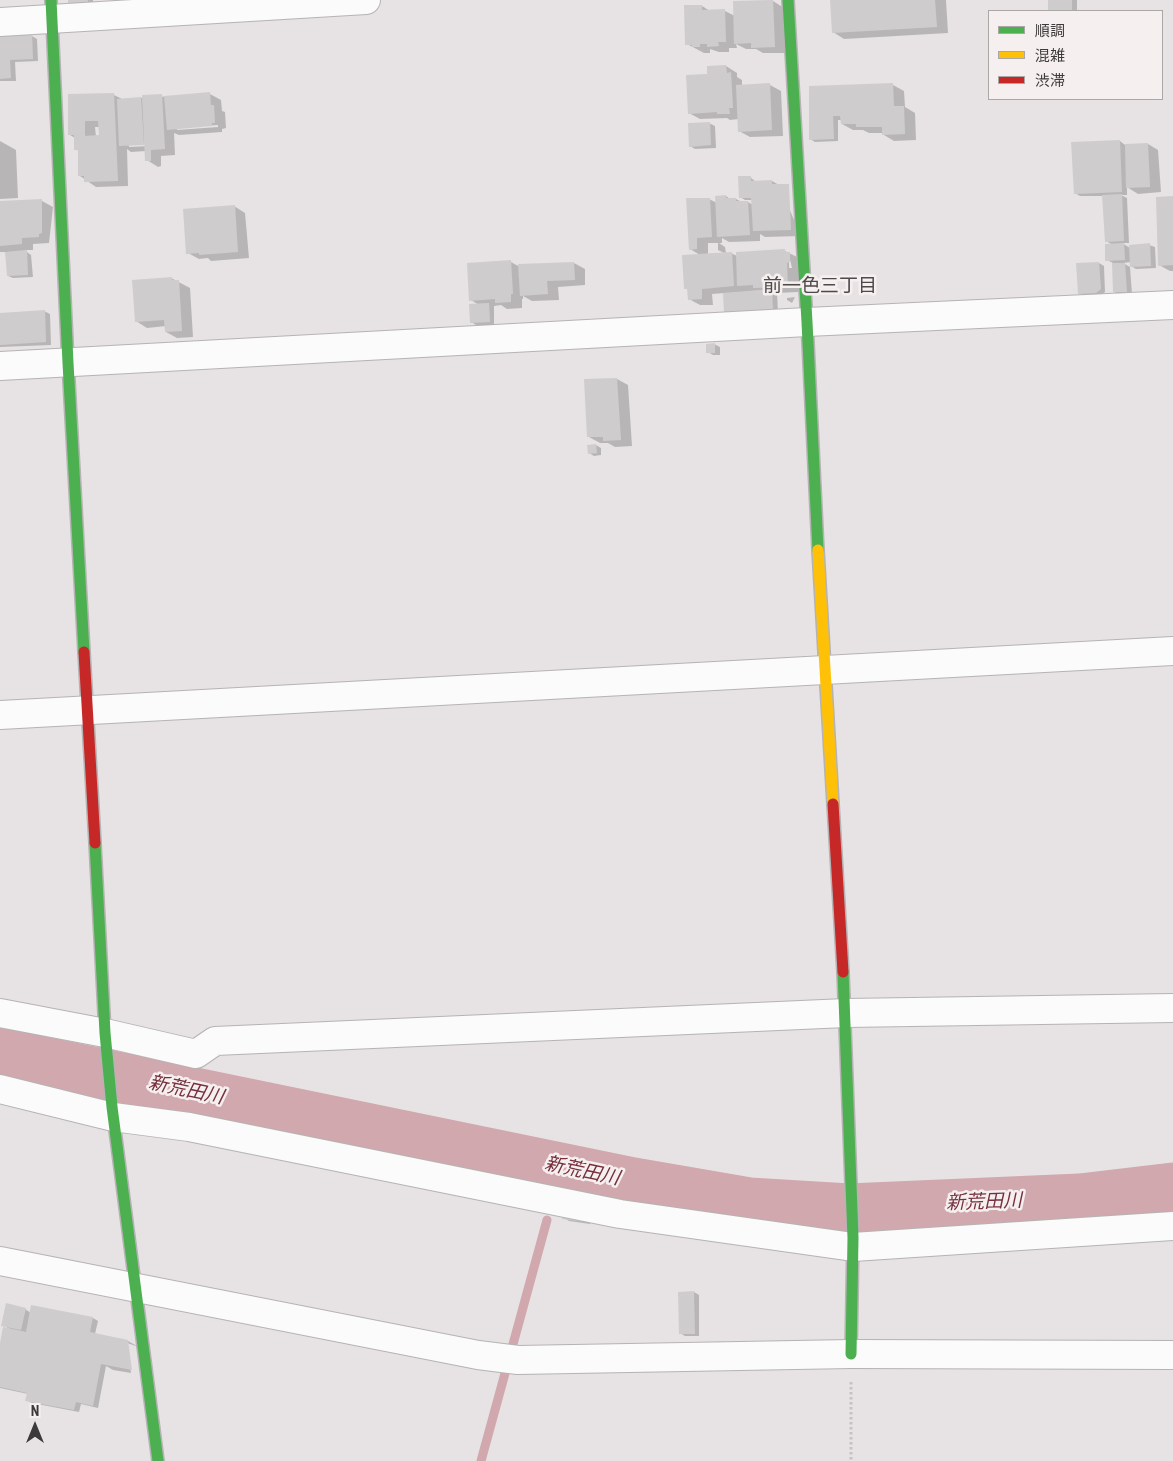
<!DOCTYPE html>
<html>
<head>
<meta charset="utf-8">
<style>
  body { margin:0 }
  #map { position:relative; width:1173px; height:1461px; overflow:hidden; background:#e7e3e4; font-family:"Roboto Condensed","Noto Sans JP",sans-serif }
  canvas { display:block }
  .legend { position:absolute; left:988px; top:10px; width:175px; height:90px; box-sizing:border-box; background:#f6eff0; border:1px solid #aca7a7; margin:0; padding:6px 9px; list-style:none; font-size:15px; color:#3c3a3a }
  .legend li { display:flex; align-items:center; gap:10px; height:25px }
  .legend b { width:25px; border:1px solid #aca7a7 }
  .north { position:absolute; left:10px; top:1401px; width:50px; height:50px; -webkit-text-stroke:4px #f6eff0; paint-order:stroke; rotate:0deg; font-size:14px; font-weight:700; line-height:20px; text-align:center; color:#3c3a3a }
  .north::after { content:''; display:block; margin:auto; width:18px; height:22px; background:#3c3a3a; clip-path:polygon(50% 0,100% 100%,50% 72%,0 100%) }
</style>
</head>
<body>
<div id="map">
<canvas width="1173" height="1461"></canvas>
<ul class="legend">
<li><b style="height:6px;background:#4caf50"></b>順調</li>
<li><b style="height:6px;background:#ffc107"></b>混雑</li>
<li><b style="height:6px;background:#c62828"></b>渋滞</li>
</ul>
<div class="north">N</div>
</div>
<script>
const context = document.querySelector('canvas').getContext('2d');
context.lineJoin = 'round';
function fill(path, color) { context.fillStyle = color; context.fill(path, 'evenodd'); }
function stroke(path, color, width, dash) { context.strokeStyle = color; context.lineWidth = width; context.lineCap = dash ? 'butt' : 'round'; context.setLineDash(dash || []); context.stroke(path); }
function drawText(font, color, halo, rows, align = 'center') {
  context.font = font + ' "Roboto Condensed","Noto Sans JP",sans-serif'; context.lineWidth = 5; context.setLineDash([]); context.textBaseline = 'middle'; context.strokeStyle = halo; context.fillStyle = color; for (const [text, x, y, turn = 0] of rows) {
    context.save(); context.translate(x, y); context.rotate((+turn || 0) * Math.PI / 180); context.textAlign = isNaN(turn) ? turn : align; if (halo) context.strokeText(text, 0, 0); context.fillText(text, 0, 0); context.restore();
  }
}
const shadow = new Path2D(`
  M 69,0 L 93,0 L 93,6 Z
  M 832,0 L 946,0 L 948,33 L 844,39 L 833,32 Z
  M 1049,0 L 1077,0 L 1077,11 L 1049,11 Z
  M 773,1 L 784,8 L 785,53 L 763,53 L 756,49 L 746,49 L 736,44 L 737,48 L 729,48 L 729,52 L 719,52 L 710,49 L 710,53 L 704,53 L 687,44 L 702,6 L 710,11 L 725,11 L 735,16 L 734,2 Z
  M 32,36 L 37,39 L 38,61 L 15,62 L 16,81 L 0,81 L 0,37 Z
  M 726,66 L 737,73 L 737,77 L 742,80 L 742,86 L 770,85 L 781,91 L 783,136 L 750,137 L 739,131 L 739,119 L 730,120 L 727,118 L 700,119 L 689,113 L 708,75 Z
  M 893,85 L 904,91 L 905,107 L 915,113 L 916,140 L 894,141 L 884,135 L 883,133 L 869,133 L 863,130 L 853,130 L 842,124 L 842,120 L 838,120 L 838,141 L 815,142 L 810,139 L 811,87 Z
  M 210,94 L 221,100 L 222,111 L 225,112 L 226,128 L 222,129 L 222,132 L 179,135 L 174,133 L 175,155 L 161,156 L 161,166 L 158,167 L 147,160 L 146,151 L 131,152 L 127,149 L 128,186 L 96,187 L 80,176 L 79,151 L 75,149 L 75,138 L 70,135 L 114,95 L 122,99 ZM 218,125 L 218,127 L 177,130 L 177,128 ZM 95,127 L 100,127 L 100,136 L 96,137 ZM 150,143 L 150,146 L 129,147 L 129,144 Z
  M 709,123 L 715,126 L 716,148 L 695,149 L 690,146 Z
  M 0,141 L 16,150 L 18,198 L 0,199 Z
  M 1120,141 L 1125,145 L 1148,144 L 1158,150 L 1161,192 L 1138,194 L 1127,187 L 1127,195 L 1121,195 L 1127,198 L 1129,243 L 1122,243 L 1130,248 L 1149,245 L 1155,247 L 1156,268 L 1136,269 L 1131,266 L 1131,262 L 1123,263 L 1130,267 L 1132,294 L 1119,294 L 1114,292 L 1113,263 L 1107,260 L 1113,245 L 1106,241 L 1104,196 L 1080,196 L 1075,193 Z
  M 750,177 L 756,182 L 772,181 L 779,185 L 801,236 L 765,237 L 760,234 L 760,241 L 729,242 L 722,238 L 722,243 L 719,243 L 725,247 L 726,253 L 731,253 L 737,256 L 737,253 L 785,251 L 801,259 L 798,292 L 777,293 L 778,312 L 731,315 L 725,293 L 712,294 L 713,305 L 700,305 L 689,299 L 689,290 L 685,288 L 700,255 L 690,249 L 709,199 L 717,203 L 726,196 L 730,199 L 736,199 L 742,202 L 748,202 L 753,205 L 753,200 L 745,200 L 740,197 ZM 708,243 L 718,243 L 718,250 L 724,253 L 708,254 ZM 789,255 L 792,268 L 789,268 Z
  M 1173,197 L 1173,271 L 1170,271 L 1159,265 Z
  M 42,201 L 53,207 L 49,243 L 33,244 L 33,250 L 24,250 L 31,255 L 33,277 L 13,278 L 8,276 L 7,252 L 0,252 L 0,203 Z
  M 234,206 L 245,213 L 249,258 L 211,261 L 208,258 L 199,259 L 188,253 Z
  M 511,262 L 518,266 L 574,263 L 585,269 L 585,285 L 558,287 L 559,300 L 532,301 L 523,296 L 523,299 L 522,299 L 522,308 L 507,309 L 501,305 L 494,306 L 494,325 L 476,325 L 471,322 L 479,305 L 471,300 Z
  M 1099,263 L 1104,266 L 1105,292 L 1101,295 L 1084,296 L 1079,293 Z
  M 171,278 L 190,288 L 193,337 L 177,338 L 166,332 L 166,326 L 147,328 L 136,321 Z
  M 795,297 L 792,303 L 787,300 L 787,298 Z
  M 44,311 L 50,314 L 51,345 L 0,347 L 0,314 Z
  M 714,344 L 720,347 L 720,355 L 713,355 L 708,352 Z
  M 617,379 L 628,385 L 632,446 L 615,447 L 608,443 L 600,443 L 589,437 Z
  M 596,445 L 601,448 L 601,455 L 594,456 L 589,453 Z
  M 591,1217 L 590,1224 L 569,1221 L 564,1218 Z
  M 694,1292 L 699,1295 L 699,1336 L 685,1336 L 680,1333 Z
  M 25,1309 L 31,1313 L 93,1318 L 98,1321 L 95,1334 L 128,1341 L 139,1347 L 127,1343 L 131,1373 L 113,1370 L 106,1366 L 98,1408 L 81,1404 L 79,1412 L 32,1403 L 26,1400 L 28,1394 L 0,1388 L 0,1350 L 11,1330 L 3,1325 Z`);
const stream = new Path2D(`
  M 481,1461 L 547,1220`);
const river = new Path2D(`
  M 0,1053 L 633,1183 L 749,1203 L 849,1209 L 1080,1199 L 1173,1188`);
const building = new Path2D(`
  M 68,0 L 88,0 L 88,4 L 68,5 Z
  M 773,0 L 775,47 L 751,48 L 751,43 L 734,44 L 733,1 Z
  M 830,0 L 935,0 L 937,27 L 832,33 Z
  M 1048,0 L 1072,0 L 1072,11 L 1048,11 Z
  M 684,5 L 702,5 L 702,10 L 725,9 L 726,42 L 718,42 L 719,46 L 707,47 L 707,44 L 700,44 L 700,47 L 692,47 L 692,45 L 685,45 Z
  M 0,34 L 32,34 L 33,59 L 10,60 L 11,78 L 0,79 Z
  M 726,65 L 727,73 L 731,72 L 733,108 L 729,108 L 730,114 L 717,114 L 717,112 L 688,114 L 686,75 L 707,74 L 707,66 Z
  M 770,83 L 772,130 L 738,132 L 736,85 Z
  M 893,83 L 894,106 L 904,106 L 905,134 L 882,135 L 882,127 L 856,127 L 856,124 L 841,124 L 840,116 L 833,116 L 834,139 L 809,140 L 809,86 Z
  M 210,92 L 211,105 L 214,105 L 215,123 L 212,123 L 212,126 L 167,130 L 164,96 Z
  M 114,93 L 118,181 L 84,182 L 84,176 L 78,176 L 78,150 L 74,150 L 74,135 L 68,135 L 68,94 ZM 85,121 L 98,121 L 99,135 L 85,136 Z
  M 162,94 L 165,149 L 151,150 L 151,161 L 145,161 L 142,95 Z
  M 141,97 L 144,145 L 119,146 L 117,99 Z
  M 710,122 L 711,145 L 689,147 L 688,123 Z
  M 1120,140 L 1122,192 L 1074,194 L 1071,142 Z
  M 1148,143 L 1150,187 L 1126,188 L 1125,144 Z
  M 738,176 L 751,176 L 751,181 L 772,180 L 772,184 L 789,184 L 791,230 L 753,231 L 751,198 L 739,198 Z
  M 1122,194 L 1124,241 L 1105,242 L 1102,195 Z
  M 726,195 L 726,198 L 736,198 L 736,201 L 748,201 L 750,235 L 717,237 L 715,196 Z
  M 1173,196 L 1173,265 L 1158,266 L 1156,197 Z
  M 686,198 L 710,198 L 712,237 L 697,238 L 697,249 L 689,250 Z
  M 42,199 L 42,233 L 39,234 L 39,237 L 22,238 L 22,244 L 0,246 L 0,201 Z
  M 235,205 L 238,252 L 199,255 L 199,253 L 186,254 L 183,209 Z
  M 1124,243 L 1125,260 L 1105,261 L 1105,244 Z
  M 1150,243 L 1151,266 L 1130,267 L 1129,245 Z
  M 785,249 L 785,252 L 790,252 L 790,262 L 787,263 L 788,287 L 753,288 L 753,285 L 737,286 L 736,252 Z
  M 27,250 L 28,275 L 7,276 L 5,252 Z
  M 732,252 L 734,286 L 702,289 L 702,299 L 688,300 L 687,289 L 684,289 L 682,255 Z
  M 511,260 L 513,294 L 511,294 L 511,302 L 495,303 L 495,299 L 469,301 L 467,263 Z
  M 574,262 L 575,280 L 547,281 L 548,294 L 520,296 L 518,264 Z
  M 1099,262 L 1101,289 L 1096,293 L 1078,294 L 1076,263 Z
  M 1112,263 L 1125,263 L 1127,292 L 1113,292 Z
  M 172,277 L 172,280 L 179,280 L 182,331 L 165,332 L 164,320 L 135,322 L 132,280 Z
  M 772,289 L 773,310 L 724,313 L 723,293 Z
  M 489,303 L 490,322 L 470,323 L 469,304 Z
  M 45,310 L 46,342 L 0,345 L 0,313 Z
  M 715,343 L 715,353 L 706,353 L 706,344 Z
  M 617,378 L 621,440 L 603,441 L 603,437 L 587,437 L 584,379 Z
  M 596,444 L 597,453 L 588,454 L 587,445 Z
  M 564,1209 L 587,1213 L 585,1222 L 562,1219 Z
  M 694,1291 L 695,1334 L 679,1334 L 678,1292 Z
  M 6,1303 L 26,1308 L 21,1330 L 1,1326 Z
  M 31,1305 L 93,1317 L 90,1332 L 128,1340 L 132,1370 L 101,1364 L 93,1406 L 76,1402 L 74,1410 L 25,1401 L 27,1393 L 0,1387 L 0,1343 L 3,1327 L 26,1332 Z`);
const path = new Path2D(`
  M 851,1382 L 851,1461`);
const street = new Path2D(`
  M 0,22 L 366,0
  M 0,366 L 807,322 L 1173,305
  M 0,715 L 1173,651
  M 0,1013 L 105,1033 L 196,1054 L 215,1041 L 846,1013 L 1173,1008
  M 0,1089 L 113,1117 L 189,1127 L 620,1214 L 853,1247 L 1173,1226
  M 0,1261 L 478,1355 L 518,1360 L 851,1354 L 1173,1355`);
const fast = new Path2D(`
  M 51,0 L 68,363 L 84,652
  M 788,0 L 807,322 L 818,550
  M 95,843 L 105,1033 L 112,1107 L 158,1461
  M 843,972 L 853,1238 L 851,1354`);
const slow = new Path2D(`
  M 818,550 L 833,804`);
const jam = new Path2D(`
  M 84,652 L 95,843
  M 833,804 L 843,972`);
const neighbourhoodNames = [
  ["前一色三丁目",820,287]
];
const waterNames = [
  ["新荒田川",186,1091,12],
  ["新荒田川",582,1172,12],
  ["新荒田川",984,1203,-2]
];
fill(shadow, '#0003');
stroke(stream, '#d0a8ad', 9);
stroke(river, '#d0a8ad', 51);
fill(building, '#cfcccd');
stroke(street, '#b6b3b4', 30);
stroke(fast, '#b6b3b4', 14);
stroke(slow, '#b6b3b4', 14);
stroke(jam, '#b6b3b4', 14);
stroke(path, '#c4c3c3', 3, [2.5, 2.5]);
stroke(street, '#fbfbfb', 28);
stroke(fast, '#4caf50', 11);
stroke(slow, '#ffc107', 11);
stroke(jam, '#c62828', 11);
drawText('19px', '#4f4a4a', '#f6eff0', neighbourhoodNames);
drawText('italic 19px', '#75303c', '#f6eff0', waterNames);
</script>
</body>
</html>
